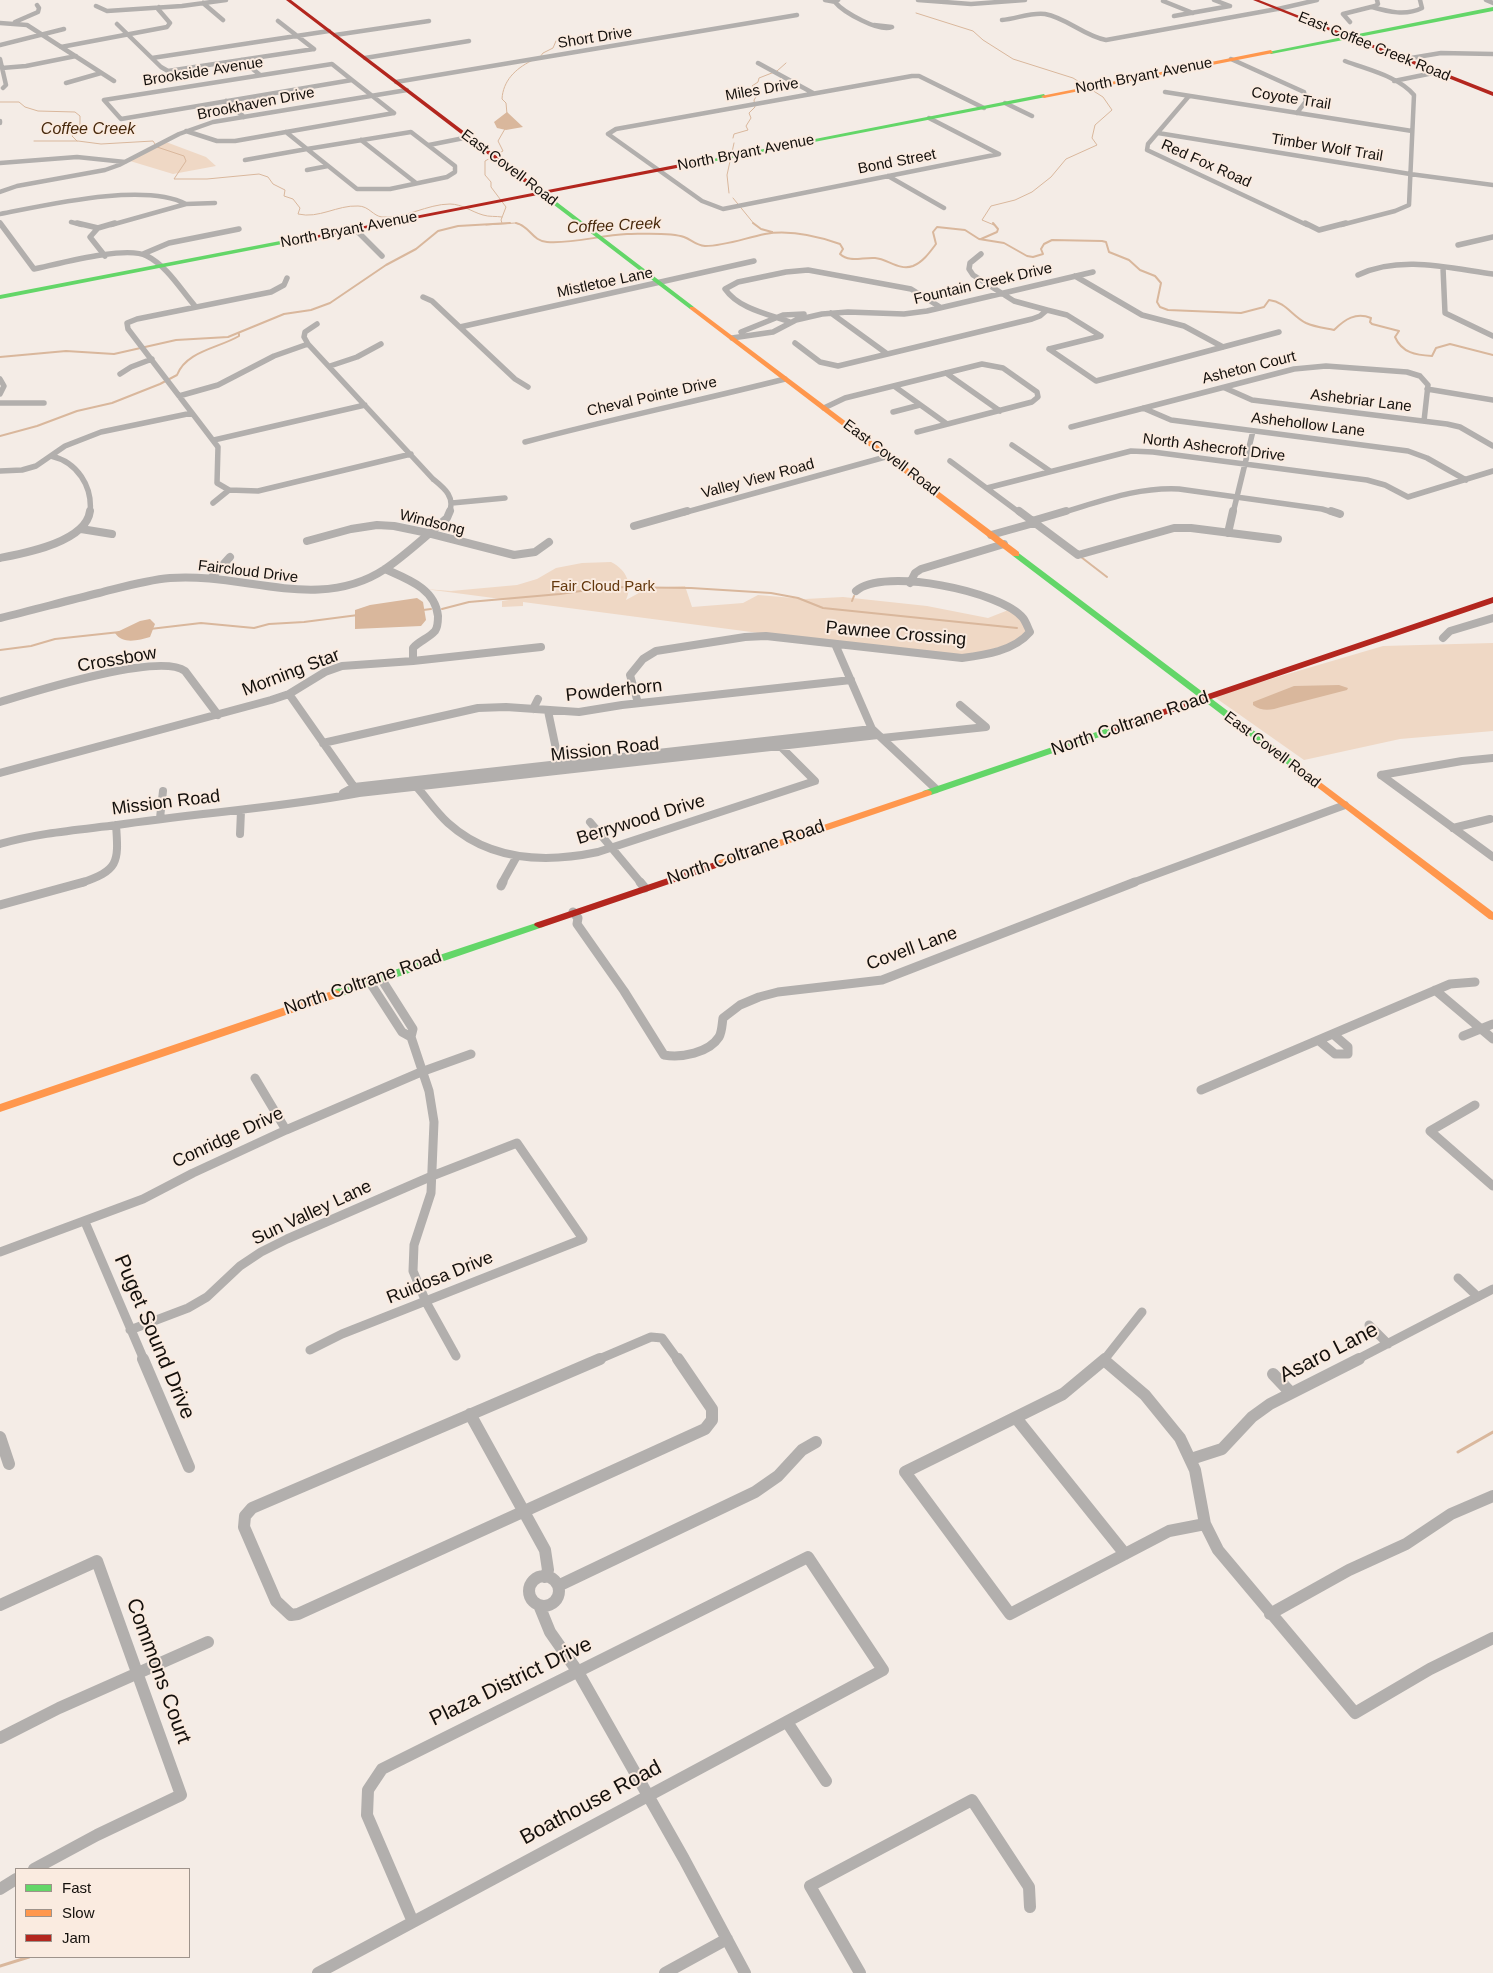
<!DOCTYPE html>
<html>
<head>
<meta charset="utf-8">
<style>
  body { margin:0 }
  #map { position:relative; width:1493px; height:1973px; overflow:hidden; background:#f4ece6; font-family:Arial,sans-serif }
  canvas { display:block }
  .legend { position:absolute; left:15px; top:1868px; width:175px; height:90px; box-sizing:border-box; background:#faebe0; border:1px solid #9e938b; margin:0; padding:6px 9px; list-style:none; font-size:15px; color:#14100c }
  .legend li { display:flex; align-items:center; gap:10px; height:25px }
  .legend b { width:25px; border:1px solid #9e938b }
</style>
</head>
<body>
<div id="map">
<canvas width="1493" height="1973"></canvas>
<ul class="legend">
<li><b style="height:6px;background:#63d668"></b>Fast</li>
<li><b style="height:6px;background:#ff974d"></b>Slow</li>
<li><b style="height:6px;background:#b3261e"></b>Jam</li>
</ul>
</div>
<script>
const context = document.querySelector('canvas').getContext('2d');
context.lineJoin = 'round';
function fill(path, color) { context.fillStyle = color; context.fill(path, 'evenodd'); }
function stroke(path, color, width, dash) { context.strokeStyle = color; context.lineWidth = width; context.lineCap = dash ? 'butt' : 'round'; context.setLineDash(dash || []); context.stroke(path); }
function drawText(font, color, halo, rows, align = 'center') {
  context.font = font + ' Arial,sans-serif'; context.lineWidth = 4; context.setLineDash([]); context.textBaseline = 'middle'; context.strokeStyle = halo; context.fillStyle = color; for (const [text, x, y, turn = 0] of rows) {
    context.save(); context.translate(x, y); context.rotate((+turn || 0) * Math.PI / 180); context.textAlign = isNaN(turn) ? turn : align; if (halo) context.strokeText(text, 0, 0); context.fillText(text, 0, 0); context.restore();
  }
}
const green = new Path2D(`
  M 166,142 L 206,157 L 216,166 L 173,174 L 130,161 Z
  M 611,562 C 627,570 633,585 626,600 L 648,588 L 685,586 L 692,607 L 743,603 L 758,595 L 805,599 L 843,597 L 927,606 L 988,618 L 1011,609 L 1030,628 L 1023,640 L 962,658 L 934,656 L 523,602 L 523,606 L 502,607 L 502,601 L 509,600 L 425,589 L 451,591 L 517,585 L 537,579 L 556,568 L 582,563 Z
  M 1493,643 L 1493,731 L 1400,739 L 1304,760 L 1213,696 L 1383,646 Z`);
const water = new Path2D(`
  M 507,112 L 523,127 L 506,130 L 497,128 L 494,122 Z
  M 417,598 L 423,602 L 426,620 L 421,626 L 355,629 L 355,610 L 370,605 Z
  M 150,619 L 155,624 L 150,637 C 139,640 123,645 115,633 L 140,621 Z
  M 1339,685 L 1348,688 L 1347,690 L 1281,707 C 1272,710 1262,712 1253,705 L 1253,702 L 1294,686 Z`);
const streamFar2 = new Path2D(`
  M 916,13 L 973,31 L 983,40 L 1013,59 L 1073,78 L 1103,97 L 1112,110 L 1095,125 L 1092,138 L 1097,145 L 1066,159 L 1051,177 L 1032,192 L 1015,200 L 991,206 L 982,220 L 994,225
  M 540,57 L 543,53 L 553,48 L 556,41
  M 0,102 L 19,102 L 25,107 L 38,111 L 75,112 L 80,116 L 80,124 L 72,136 L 77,141
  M 507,114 L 506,103 L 502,99 C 503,81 515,69 531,61
  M 733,138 L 734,134 L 748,130 L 746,126 L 751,118 L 749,113 L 755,107 L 754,100 L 758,94 L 752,86 L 758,82 L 759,78 L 777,71 L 786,63
  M 34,141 L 78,141 L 101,144 L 153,141 L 157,147 L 184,156 L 186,161 L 174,179 L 207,179 L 259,174 L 268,177 L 273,184 L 285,190 L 284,196 L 293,199 L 300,208 L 298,214 C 319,219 337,205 358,206 C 369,206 373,216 382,217 C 405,219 427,204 450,204 C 462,204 472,212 483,215 C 489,217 496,216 502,217
  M 729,193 L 727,175 L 734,143
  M 733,198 L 755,225
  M 502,223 L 501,220 L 506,207 L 491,187 L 491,182 L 485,175 L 485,161 L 503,151 L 498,141 L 506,127
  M 486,225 L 515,223 L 522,225`);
const streamFar1 = new Path2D(`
  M 516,223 C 530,226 532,241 547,242 C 574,244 600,235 627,234 C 642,234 671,232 684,237 C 692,240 695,245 705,246 C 725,246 745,238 765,234 C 788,230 817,236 840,244 L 843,249 L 840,254 C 850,263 862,257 875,258 C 888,259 899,271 913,266 C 923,262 930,252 936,244 L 933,232 L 937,227 L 965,230 L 979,239 L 1004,243 L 1027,256 L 1033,257 L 1043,254 L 1041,249 L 1044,244 L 1052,240 L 1102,241 L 1106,242 L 1109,252 L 1129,260 L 1140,270 L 1155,276 L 1161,283 L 1157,302 L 1160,307 L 1168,310 L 1241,313 L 1264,307 L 1269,300 C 1286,302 1292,316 1306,323 C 1315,327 1325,328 1334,330 C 1345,319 1356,312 1371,318 L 1370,322 L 1372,324 L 1399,331 L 1395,337 C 1402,353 1416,355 1432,356 L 1436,348 L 1450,344 L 1493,355
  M 753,223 L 761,229 L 772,232
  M 981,239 L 997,232 L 998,229 L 993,223
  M 0,357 L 66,351 L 114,354 L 176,340 L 228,337 L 284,314 L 311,310 L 330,303 L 386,265 L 416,249 L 438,231 L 458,226 L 510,223
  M 0,436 L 37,426 L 77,411 L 112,403 L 160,384 L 177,375 C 186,351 219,348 239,336 L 239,334
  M 1081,557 L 1107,577
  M 852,601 L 854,596
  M 442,609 L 469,602 L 560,594 L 608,587 L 691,588 L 771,593 L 798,598 L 823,608 L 1017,628
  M 423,610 L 431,609
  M 150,629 L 201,623 L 254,628 L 269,624 L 304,622 L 358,615
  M 0,650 L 31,646 L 55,639 L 120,632`);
const stream = new Path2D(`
  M 1458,1452 L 1493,1432
  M 0,1966 L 29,1957`);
const streetFar4 = new Path2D(`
  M 825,0 L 836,2
  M 838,0 L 835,2 C 843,12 880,33 892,27 L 874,25
  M 918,0 L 971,4 L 1025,0
  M 1214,0 L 1230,6
  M 1486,0 L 1493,3
  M 1163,1 L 1193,13
  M 203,3 L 223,20
  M 96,6 L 107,11 L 182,6 L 226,0
  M 1372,7 C 1389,12 1406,16 1422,8 L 1420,0
  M 1278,9 L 1317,0
  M 1174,16 L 1230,6
  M 1002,20 C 1016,19 1031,12 1045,14 C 1067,18 1084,36 1106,40 L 1277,9
  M 278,21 L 314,49
  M 15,22 L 38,12 L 39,8 L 37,5
  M 1350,22 L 1343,14 L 1375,6 L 1378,4 L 1377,0
  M 0,23 L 27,25 L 114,81
  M 117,24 L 161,67 L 168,71 L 314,49
  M 335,35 L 429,21
  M 0,45 L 64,29
  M 61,47 L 167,27 L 170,23 L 158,9 L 159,7
  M 152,58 L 329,31
  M 365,58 L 469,41
  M 0,59 L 6,85 L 3,88
  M 1231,59 L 1304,92 L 1306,101 L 1297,113
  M 1405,59 L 1441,53 L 1493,54
  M 242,60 L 260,75
  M 758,63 L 813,93
  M 332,64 L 352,80 L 121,119 L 104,100 Z
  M 2,68 L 26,66 L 76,56
  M 352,80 L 394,113
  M 1394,81 L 1438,72
  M 396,82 L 797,15
  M 66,83 L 101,73
  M 1165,92 L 1412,131
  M 1189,96 L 1148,144 L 1147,150 L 1307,225
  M 226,101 L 244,117
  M 1005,103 L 1032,116
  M 984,108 L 919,76 L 912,76 L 616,129 L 608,134 L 702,201 L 723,209 L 999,154
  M 929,118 L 999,154
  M 0,121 L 0,123
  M 186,131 L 217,141 L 235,141 L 394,113
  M 286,132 L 307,149
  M 411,132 L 455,166 L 455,172 L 447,177 L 390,189 L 357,189 L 307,149 Z
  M 1158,133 L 1410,174 L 1493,185
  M 361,140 L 416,183
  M 429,145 L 469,137
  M 245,160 L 307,149
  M 0,163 L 77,157 L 125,162
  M 307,170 L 328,166
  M 888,176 L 944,208
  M 0,192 L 17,186 L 105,170 L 119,165 L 179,134 L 213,122 L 407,90
  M 0,214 C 47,205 144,182 186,204
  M 71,222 L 82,225
  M 0,223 L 1,225
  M 111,225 L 186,204 L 215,203
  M 1341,225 L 1395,211 L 1409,205 L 1414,95 C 1398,76 1368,70 1345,61`);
const streetFar3 = new Path2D(`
  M 0,223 L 34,269 C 58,264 126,245 147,256 C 167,266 181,290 195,306
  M 77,223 L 98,228
  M 1305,223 L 1319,230 L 1346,223
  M 355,229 L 382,256
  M 1458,245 L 1493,237
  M 143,254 L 169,243 L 239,229
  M 105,256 L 90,237 L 98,228 L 115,223
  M 1443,268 L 1445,313 L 1493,336
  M 1358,275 C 1400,255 1449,268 1493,274
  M 1075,276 L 1142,315 L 1184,326 L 1223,347
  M 287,278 L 284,285 L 271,292 L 137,319 L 127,323 L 128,329 L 218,447 L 217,483 L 229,490 L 258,491 L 411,454
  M 423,297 L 432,301 L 515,379 L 528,387
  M 1047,310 L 1067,315 L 1101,336
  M 831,313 L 886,353
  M 790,322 C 768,314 739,309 725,289 L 738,282 L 786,272 L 808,270 L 911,289 L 940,307
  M 317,324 L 305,332 L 304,337 L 308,344 L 433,479 C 444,488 456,497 449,513
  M 460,327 L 754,261
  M 741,332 L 783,315 L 804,314
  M 732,338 L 773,332 L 796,320 L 822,314 L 848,312 L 904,314 L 927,311 L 1093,272
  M 795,343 L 820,362 L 838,366 L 1032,319 L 1040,316 L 1047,310 L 1014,301 L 973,275 L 969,269 L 970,263 L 981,254
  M 1049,349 L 1096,381 L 1279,332
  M 1049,349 L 1101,336
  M 330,366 L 357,357 L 381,344
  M 946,373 L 1000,411
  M 120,374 L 131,367 L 152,359
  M 0,379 L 4,386 L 0,394
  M 894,386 L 947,424
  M 1225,388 L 1252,400 L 1447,424 L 1460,427 L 1493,446
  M 1427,389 L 1493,400
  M 179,396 L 218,385 L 274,356 L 308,344
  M 0,403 L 44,403
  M 824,408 L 845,398 L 982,364 L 1003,368 L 1037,392 L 1038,397 L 1032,402 L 917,432
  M 1143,408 L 1171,420 L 1408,451 L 1427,458 L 1466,480
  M 893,412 L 920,405
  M 1071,427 L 1294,369 L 1326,366 L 1407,372 L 1420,376 L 1428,385 L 1424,421
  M 214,440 L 365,405
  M 525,442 C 611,419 698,401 785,379
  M 1012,445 L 1050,471
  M 51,456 C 77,462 93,486 90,513
  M 950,461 L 1020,513
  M 0,471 L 22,470 L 36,466 L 65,446 L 101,432 L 192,413
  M 987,488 L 1131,451 L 1153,452 L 1367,480 L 1385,485 L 1408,497 L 1493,471
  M 213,503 L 229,490
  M 452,503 L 505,498
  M 683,513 L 889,456
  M 1061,513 C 1102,501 1137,487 1179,489 L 1322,509 L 1335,513
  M 1233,513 L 1253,431`);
const streetFar2 = new Path2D(`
  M 1019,511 L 1078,555 L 1174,528 L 1191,528 L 1278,539
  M 1331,511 L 1340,514
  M 1032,521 L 1066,511
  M 634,526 L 687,511
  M 81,529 L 112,534
  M 1228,533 L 1233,511
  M 991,535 L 1034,523
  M 307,541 L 351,529 L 377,525 L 394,526 L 428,533 L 514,555 L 535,552 L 549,542
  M 0,558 C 25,553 86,542 90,511
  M 385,569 C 407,579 435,588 438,616 C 438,621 438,627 435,631 C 429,638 419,641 413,648 L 413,661
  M 211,578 L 230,557
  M 910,583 L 915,573 L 921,569 L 1004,544
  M 0,618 C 33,610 66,601 99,593 C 123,587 146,580 170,578 C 243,572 319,613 385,569 C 407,554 427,535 447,518 L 450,511
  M 1443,638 L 1450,631 L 1493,618
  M 835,644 L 872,729 L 936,789
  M 289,694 L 357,791
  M 0,702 C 33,692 159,652 185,671 L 218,715
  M 638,703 L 630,675 L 643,659 L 656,651 L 745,637 L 766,636 L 962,658 C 985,655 1014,651 1030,632 C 1028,628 1026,622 1023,618 C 1001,591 883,567 856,591
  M 533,709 L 538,699
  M 548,711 L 560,768
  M 882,738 L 986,727 L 960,705
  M 323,743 L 478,708 L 506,707 L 579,712 L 622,705 L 851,680
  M 0,773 L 271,700 L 289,694 L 325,672 L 342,666 L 413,661 L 541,647
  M 1381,775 L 1493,857
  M 1381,775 L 1462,761 L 1493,758
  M 415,785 C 426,797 436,812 448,823 C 490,861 546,863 598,852 L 815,781 L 778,744
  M 343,793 L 354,787 L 872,729
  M 160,818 L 163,791
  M 590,822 L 641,883
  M 1453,828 L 1490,819
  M 240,834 L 241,811
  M 0,844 C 38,833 77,830 117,825 C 197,813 279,808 359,793 L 878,735
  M 81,883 C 118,870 119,864 116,825
  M 502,883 L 517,856
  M 1132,883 L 1345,805`);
const streetFar1 = new Path2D(`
  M 640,882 L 645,888
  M 501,886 L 503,882
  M 0,905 L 84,882
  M 573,912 L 578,918 L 577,924 L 624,991 L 664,1055 C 681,1058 709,1053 719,1037 C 722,1032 722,1024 723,1018 L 740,1005 L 759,997 L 778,992 L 882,980 L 1135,882
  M 380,977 L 413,1029 L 411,1037 L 429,1091 L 434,1122 L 431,1193 L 414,1245 L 413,1271 L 426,1302 L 456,1356
  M 369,981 L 402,1032 L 411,1037
  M 1435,990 L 1493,1039
  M 1463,1036 L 1493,1024
  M 1318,1040 L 1335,1054 L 1348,1054 L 1348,1047 L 1333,1034
  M 255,1078 L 286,1130
  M 1201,1090 L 1450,984 L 1475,982
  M 1475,1105 L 1430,1131 L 1493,1186
  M 85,1222 L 144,1360
  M 0,1252 L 143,1199 L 193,1173 L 286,1130 L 421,1072 L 471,1054
  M 1458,1278 L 1478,1297
  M 1369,1325 L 1388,1344
  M 130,1330 L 188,1308 L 207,1297 L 240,1266 L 261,1252 L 287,1239 L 432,1176 L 517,1143 L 583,1239 L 342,1334 L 310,1350
  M 597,1360 L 651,1337 L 662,1338 L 678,1360
  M 1104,1360 L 1142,1312
  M 1356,1360 L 1493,1289`);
const street = new Path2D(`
  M 143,1359 L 189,1467
  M 600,1359 L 252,1508 L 245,1516 L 244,1527 L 276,1601 L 291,1615 L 298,1614 L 705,1429 L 712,1420 L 712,1409 L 678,1359
  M 1105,1359 L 1063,1394 L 905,1472 L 1010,1614 L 1169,1531 L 1205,1524
  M 1104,1360 L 1145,1395 L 1180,1438 L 1195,1470 L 1205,1524 L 1218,1550 L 1355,1713 L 1430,1669 L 1493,1638
  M 1273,1374 L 1291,1393
  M 470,1414 L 545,1550 L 548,1570 L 545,1577
  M 1016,1418 L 1125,1554
  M 0,1437 L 9,1464
  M 1191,1459 L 1222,1449 L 1252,1417 L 1270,1404 L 1359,1359
  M 808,1557 L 883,1670 L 413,1922 L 367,1815 L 368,1790 L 382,1769 Z
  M529 1591a15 15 0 1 1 30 0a15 15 0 1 1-30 0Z
  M 560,1585 L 755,1492 L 778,1476 L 802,1450 L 816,1442
  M 0,1605 L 97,1561 L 181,1795 L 97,1835 L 34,1869
  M 539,1605 L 550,1632 L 578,1672 L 684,1859 L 745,1973
  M 1270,1614 L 1349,1570 L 1406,1544 L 1451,1514 L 1493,1496
  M 787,1722 L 826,1781
  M 0,1738 L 59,1708 L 208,1642
  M 0,1889 L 16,1879
  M 318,1973 L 413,1922
  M 665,1973 L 727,1939
  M 860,1973 L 810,1886 L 972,1800 L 1029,1887 L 1030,1907`);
const fast = new Path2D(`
  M 1493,7 L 1493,11 L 1271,54 L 1268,52 Z
  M 1044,94 L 1046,97 L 711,162 L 708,160 Z
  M 524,180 L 528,180 L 694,307 L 694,309 L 690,309 L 524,182 Z
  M 306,236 L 308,237 L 308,239 L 0,299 L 0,295 Z
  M 1016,551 L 1302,767 L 1304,769 L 1302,771 L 1296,771 L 1013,556 L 1013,552 Z
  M 1114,726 L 1119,729 L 1117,731 L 931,795 L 923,795 L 922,793 L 923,791 Z
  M 539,922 L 544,925 L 543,927 L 339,997 L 335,998 L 329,994 L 331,991 Z`);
const slow = new Path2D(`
  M 1271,50 L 1273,53 L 1044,98 L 1041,96 Z
  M 690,307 L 694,307 L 1019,552 L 1019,556 L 1013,556 L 690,309 Z
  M 1299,766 L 1493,912 L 1493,920 L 1489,919 L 1296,771 L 1294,769 Z
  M 927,790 L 931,791 L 932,793 L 931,795 L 722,866 L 718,867 L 713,864 L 714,862 Z
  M 335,990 L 339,991 L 341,994 L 339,997 L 0,1112 L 0,1104 Z`);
const jam = new Path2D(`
  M 286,0 L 291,0 L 528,180 L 528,182 L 524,182 Z
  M 1253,0 L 1259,0 L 1493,92 L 1493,96 Z
  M 711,158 L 713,159 L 713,161 L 306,240 L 303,238 Z
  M 1493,597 L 1493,603 L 1117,731 L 1114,732 L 1109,729 L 1111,727 Z
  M 718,861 L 723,864 L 722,866 L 543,927 L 539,928 L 534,925 L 535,923 Z`);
const farStreetnames = [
  ["Short Drive",595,38,-9],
  ["East Coffee Creek Road",1374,47,22],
  ["Brookside Avenue",203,72,-9],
  ["North Bryant Avenue",1144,76,-11],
  ["Miles Drive",762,90,-10],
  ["Coyote Trail",1291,99,9],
  ["Brookhaven Drive",256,104,-11],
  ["Timber Wolf Trail",1327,148,9],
  ["North Bryant Avenue",746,153,-11],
  ["Bond Street",897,162,-11],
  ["Red Fox Road",1206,164,24],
  ["East Covell Road",509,168,37],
  ["North Bryant Avenue",349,230,-11],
  ["Mistletoe Lane",605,283,-12],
  ["Fountain Creek Drive",983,284,-13],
  ["Asheton Court",1249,368,-14],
  ["Cheval Pointe Drive",652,397,-13],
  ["Ashebriar Lane",1361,401,7],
  ["Ashehollow Lane",1308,425,7],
  ["North Ashecroft Drive",1214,448,7],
  ["East Covell Road",891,458,37],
  ["Valley View Road",758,479,-15],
  ["Windsong",432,523,14],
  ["Faircloud Drive",248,572,7],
  ["East Covell Road",1272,750,37]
];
const farParknames = [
  ["Fair Cloud Park",603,587]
];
const farWaternames = [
  ["Coffee Creek",88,130],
  ["Coffee Creek",614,226,-3]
];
const streetNames = [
  ["Pawnee Crossing",896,634,5],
  ["Crossbow",117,660,-10],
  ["Morning Star",291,673,-21],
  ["Powderhorn",614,691,-6],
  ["North Coltrane Road",1130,724,-19],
  ["Mission Road",605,750,-6],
  ["Mission Road",166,803,-7],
  ["Berrywood Drive",641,820,-17],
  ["North Coltrane Road",746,853,-19],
  ["Covell Lane",912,949,-20],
  ["North Coltrane Road",363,983,-19],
  ["Conridge Drive",228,1138,-25],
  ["Sun Valley Lane",312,1213,-25],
  ["Ruidosa Drive",440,1278,-22]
];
const nearStreetnames = [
  ["Puget Sound Drive",154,1337,67],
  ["Asaro Lane",1329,1353,-27],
  ["Commons Court",158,1671,70],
  ["Plaza District Drive",511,1682,-26],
  ["Boathouse Road",591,1803,-28]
];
fill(green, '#efd8c5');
fill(water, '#d9b79c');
stroke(streamFar2, '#d9b79c', 1);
stroke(streamFar1, '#d9b79c', 2);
stroke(stream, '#d9b79c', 3);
stroke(streetFar4, '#b2afad', 4.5);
stroke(streetFar3, '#b2afad', 5.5);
stroke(streetFar2, '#b2afad', 8);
stroke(streetFar1, '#b2afad', 9);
stroke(street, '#b2afad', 12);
fill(fast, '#63d668');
fill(slow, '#ff974d');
fill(jam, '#b3261e');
drawText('15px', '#14100c', '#faebe0', farStreetnames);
drawText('15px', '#64380d', '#faebe0', farParknames);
drawText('italic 16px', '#48290c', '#faebe0', farWaternames);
drawText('18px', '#14100c', '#faebe0', streetNames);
drawText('21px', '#14100c', '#faebe0', nearStreetnames);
</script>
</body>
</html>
